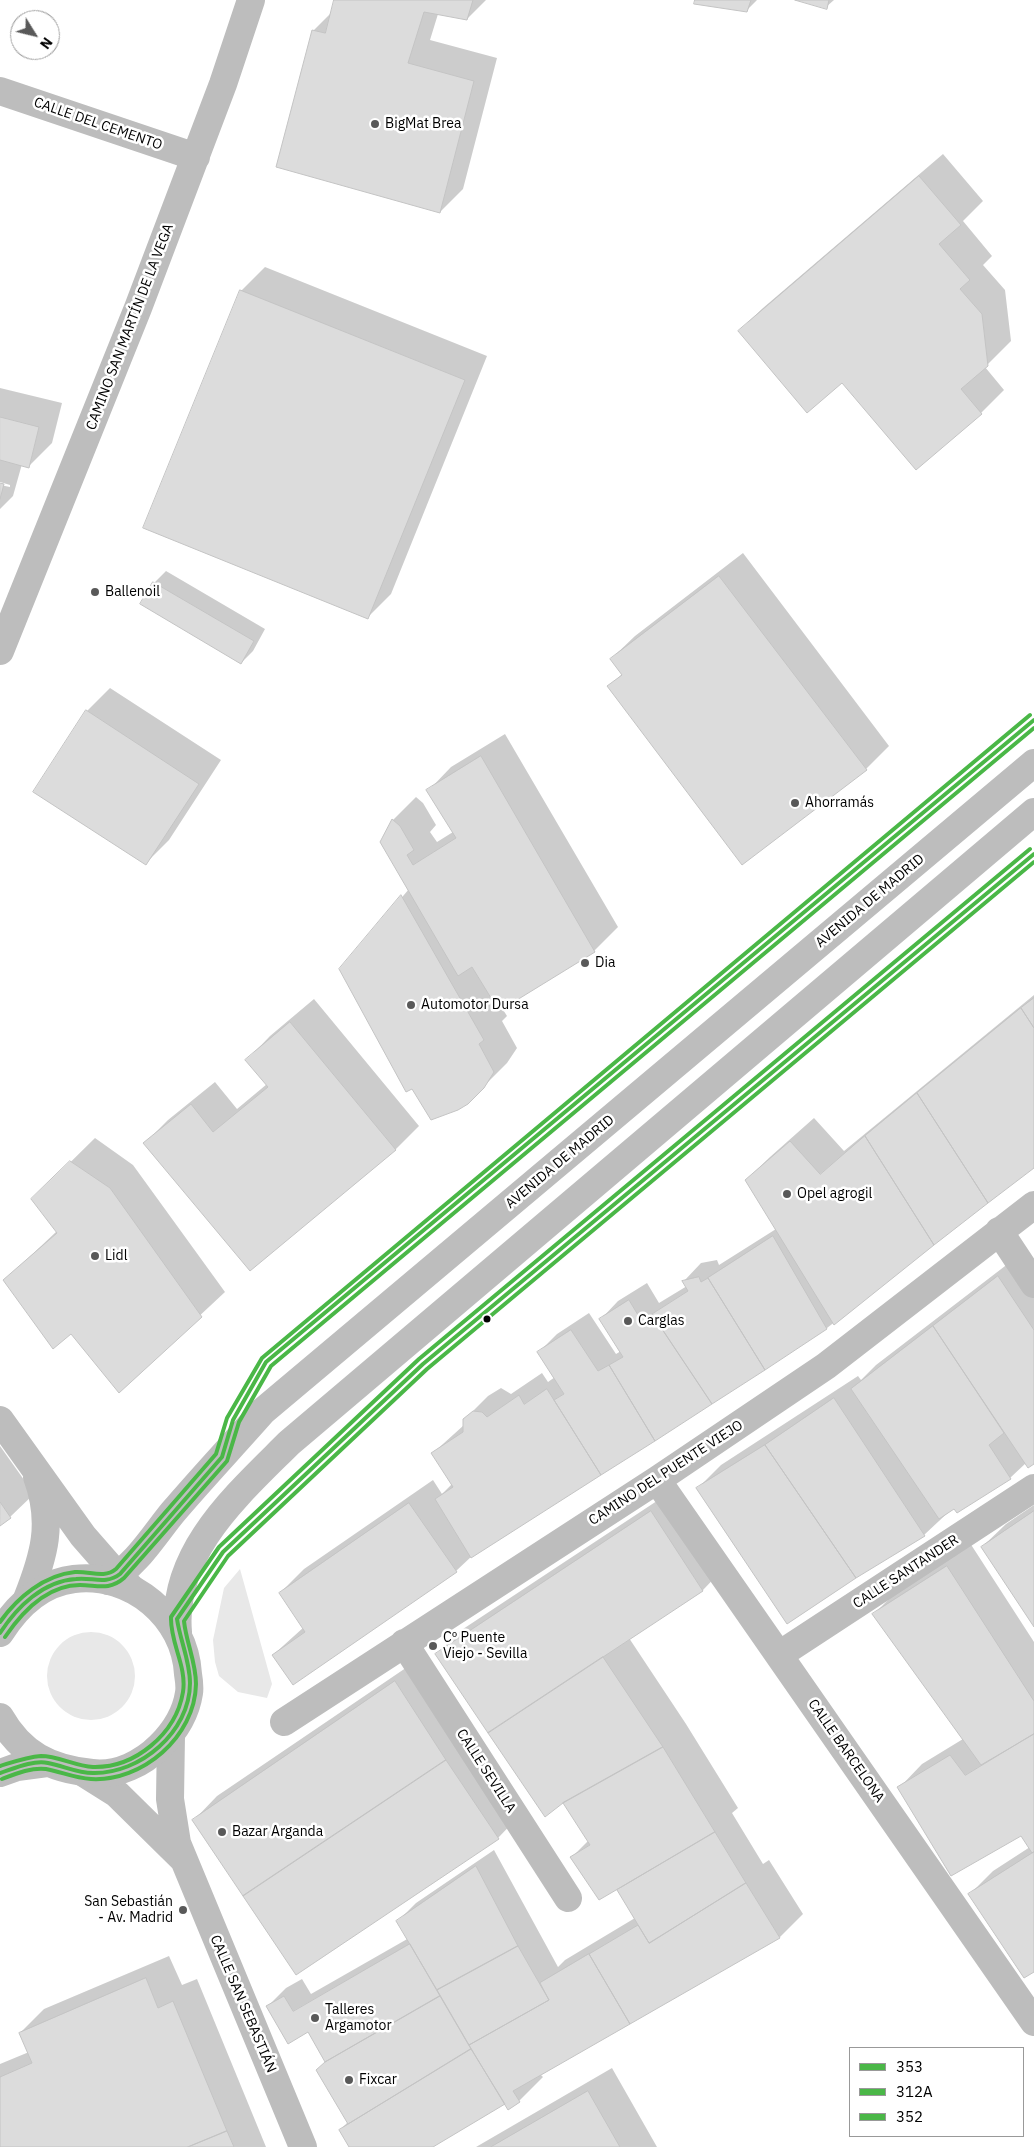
<!DOCTYPE html>
<html>
<head>
<meta charset="utf-8">
<style>
  body { margin:0 }
  #map { position:relative; width:1034px; height:2147px; overflow:hidden; background:#fff; font-family:"IBM Plex Sans",sans-serif }
  canvas { display:block }
  .legend { position:absolute; left:849px; top:2047px; width:175px; height:90px; box-sizing:border-box; background:#fff; border:1px solid #999; margin:0; padding:6px 9px; list-style:none; font-size:15px; color:#000 }
  .legend li { display:flex; align-items:center; gap:10px; height:25px }
  .legend b { width:25px; border:1px solid #999 }
  .north { position:absolute; left:10px; top:10px; width:50px; height:50px; box-sizing:border-box; background:#fff; border:1px solid #999; border-radius:50%; rotate:126deg; font-size:14px; font-weight:700; line-height:20px; text-align:center; color:#000 }
  .north::after { content:''; display:block; margin:auto; width:18px; height:22px; background:#595959; clip-path:polygon(50% 0,100% 100%,50% 72%,0 100%) }
</style>
</head>
<body>
<div id="map">
<canvas width="1034" height="2147"></canvas>
<ul class="legend">
<li><b style="height:6px;background:#4ab747"></b>353</li>
<li><b style="height:6px;background:#4ab747"></b>312A</li>
<li><b style="height:6px;background:#4ab747"></b>352</li>
</ul>
<div class="north">N</div>
</div>
<script>
const context = document.querySelector('canvas').getContext('2d');
context.lineJoin = 'round';
function fill(path, color) { context.fillStyle = color; context.fill(path, 'evenodd'); }
function stroke(path, color, width, dash) { context.strokeStyle = color; context.lineWidth = width; context.lineCap = dash ? 'butt' : 'round'; context.setLineDash(dash || []); context.stroke(path); }
function drawText(font, color, halo, rows, align = 'center') {
  context.font = font + ' "IBM Plex Sans",sans-serif'; context.lineWidth = 5; context.setLineDash([]); context.textBaseline = 'middle'; context.strokeStyle = halo; context.fillStyle = color; for (const [text, x, y, turn = 0] of rows) {
    context.save(); context.translate(x, y); context.rotate((+turn || 0) * Math.PI / 180); context.textAlign = isNaN(turn) ? turn : align; if (halo) context.strokeText(text, 0, 0); context.fillText(text, 0, 0); context.restore();
  }
}
const green = new Path2D(`
  M 240,1569 L 272,1684 L 267,1698 L 238,1692 L 219,1676 L 215,1662 L 213,1640 L 224,1588 Z
  M47 1676a44 44 0 1 1 88 0a44 44 0 1 1-88 0Z`);
const shadow = new Path2D(`
  M 335,0 L 486,0 L 467,19 L 438,14 L 430,40 L 497,58 L 463,189 L 440,212 L 313,31 L 332,12 Z
  M 696,0 L 757,0 L 746,11 Z
  M 800,0 L 834,0 L 826,7 Z
  M 943,154 L 983,201 L 963,221 L 992,256 L 983,265 L 1005,290 L 1011,341 L 985,367 L 1004,390 L 981,413 L 916,468 L 842,381 L 739,331 L 763,308 Z
  M 265,267 L 487,356 L 391,594 L 368,617 L 145,527 L 242,290 Z
  M 0,388 L 62,403 L 52,443 L 29,466 L 22,464 L 13,496 L 0,509 L 0,485 L 10,487 L 10,485 L 0,482 Z
  M 743,553 L 889,746 L 866,769 L 609,687 L 622,674 L 611,659 L 635,636 Z
  M 166,571 L 265,629 L 253,651 L 241,663 L 141,604 L 154,583 Z
  M 110,688 L 221,760 L 169,840 L 146,863 L 87,711 Z
  M 505,734 L 618,927 L 594,951 L 502,1008 L 507,1016 L 502,1021 L 517,1048 L 507,1063 L 483,1087 L 341,969 L 409,889 L 393,820 L 416,797 L 423,803 L 436,825 L 430,832 L 437,842 L 453,832 L 428,791 L 451,767 Z
  M 1034,995 L 1034,1166 L 827,1328 L 472,1556 L 456,1571 L 273,1655 L 304,1627 L 280,1593 L 304,1569 L 433,1480 L 442,1494 L 452,1484 L 433,1453 L 464,1425 L 464,1420 L 488,1396 L 501,1388 L 511,1394 L 542,1373 L 548,1382 L 555,1377 L 539,1352 L 557,1334 L 589,1313 L 616,1354 L 621,1351 L 601,1319 L 618,1301 L 647,1283 L 659,1303 L 687,1286 L 684,1281 L 701,1263 L 717,1260 L 719,1265 L 776,1229 L 746,1180 L 770,1157 L 814,1118 L 844,1151 Z
  M 314,999 L 419,1126 L 396,1149 L 250,1270 L 145,1143 L 168,1120 L 215,1082 L 237,1109 L 267,1084 L 247,1060 L 270,1036 Z
  M 95,1138 L 133,1165 L 225,1292 L 119,1391 L 71,1332 L 5,1280 L 57,1231 L 33,1199 Z
  M 1022,1253 L 1034,1272 L 1034,1463 L 1026,1463 L 1010,1478 L 957,1511 L 954,1507 L 924,1535 L 698,1488 L 721,1465 L 858,1376 L 861,1380 L 876,1365 Z
  M 0,1446 L 34,1494 L 10,1517 L 0,1524 Z
  M 675,1489 L 726,1566 L 703,1590 L 629,1638 L 686,1724 L 738,1808 L 732,1813 L 763,1864 L 769,1860 L 803,1914 L 780,1937 L 540,2074 L 543,2077 L 519,2101 L 505,2102 L 431,2147 L 350,2147 L 340,2130 L 348,2122 L 326,2061 L 309,2030 L 268,2006 L 286,1988 L 302,1979 L 311,1994 L 409,1938 L 398,1921 L 416,1903 L 494,1850 L 558,1967 L 565,1960 L 635,1918 L 618,1890 L 623,1886 L 572,1857 L 589,1840 L 563,1801 L 437,1654 L 460,1631 Z
  M 1034,1505 L 1034,1625 L 982,1547 L 1006,1524 Z
  M 970,1543 L 1034,1642 L 1034,1971 L 970,1894 L 993,1871 L 1030,1847 L 1022,1834 L 899,1788 L 922,1764 L 963,1739 L 874,1614 L 897,1591 Z
  M 419,1659 L 521,1814 L 498,1838 L 194,1820 L 217,1796 Z
  M 169,1956 L 182,1985 L 197,1979 L 266,2147 L 0,2147 L 0,2064 L 29,2052 L 20,2033 L 44,2009 Z
  M 612,2068 L 657,2147 L 476,2147 Z`);
const building = new Path2D(`
  M 334,0 L 473,0 L 467,20 L 424,12 L 408,63 L 474,81 L 440,213 L 276,167 L 312,30 L 325,33 Z
  M 695,0 L 751,0 L 747,12 L 694,4 Z
  M 795,0 L 829,0 L 827,9 Z
  M 919,176 L 961,225 L 939,244 L 970,280 L 960,289 L 982,314 L 988,366 L 961,389 L 982,414 L 916,470 L 842,383 L 807,413 L 738,331 Z
  M 240,290 L 465,380 L 368,619 L 143,528 Z
  M 0,417 L 39,427 L 29,468 L 0,460 Z
  M 0,483 L 4,484 L 0,499 Z
  M 719,576 L 867,770 L 742,865 L 607,686 L 622,675 L 610,659 Z
  M 153,582 L 254,641 L 241,664 L 140,604 Z
  M 86,710 L 199,784 L 146,865 L 33,792 Z
  M 481,756 L 595,952 L 499,1011 L 472,967 L 458,976 L 380,842 L 392,819 L 400,826 L 414,850 L 407,855 L 413,865 L 456,838 L 426,790 Z
  M 401,895 L 484,1040 L 479,1044 L 494,1072 L 484,1088 L 468,1104 L 458,1110 L 431,1120 L 412,1089 L 406,1092 L 339,969 Z
  M 1034,998 L 1034,1028 L 1021,1008 Z
  M 1021,1008 L 1034,1028 L 1034,1168 L 988,1203 L 917,1093 Z
  M 290,1022 L 396,1150 L 250,1271 L 143,1143 L 191,1104 L 213,1132 L 268,1087 L 245,1060 Z
  M 917,1093 L 988,1203 L 934,1245 L 865,1136 Z
  M 865,1136 L 934,1245 L 834,1325 L 745,1180 L 790,1141 L 820,1174 Z
  M 70,1161 L 110,1188 L 202,1317 L 119,1393 L 71,1334 L 53,1349 L 3,1280 L 57,1233 L 31,1199 Z
  M 773,1236 L 827,1329 L 765,1370 L 708,1278 Z
  M 998,1276 L 1034,1330 L 1034,1464 L 1028,1468 L 933,1326 Z
  M 699,1277 L 701,1282 L 708,1278 L 765,1370 L 712,1404 L 652,1314 L 688,1291 L 682,1281 Z
  M 629,1300 L 641,1320 L 652,1314 L 712,1404 L 655,1441 L 609,1365 L 623,1357 L 599,1319 Z
  M 933,1326 L 1004,1433 L 989,1445 L 1011,1479 L 957,1513 L 954,1509 L 939,1519 L 851,1389 Z
  M 571,1330 L 598,1371 L 609,1365 L 655,1441 L 601,1475 L 554,1400 L 564,1394 L 537,1352 Z
  M 547,1389 L 601,1475 L 471,1558 L 435,1499 L 453,1487 L 431,1453 L 463,1432 L 463,1419 L 473,1411 L 482,1412 L 487,1417 L 519,1395 L 524,1404 Z
  M 834,1398 L 925,1536 L 856,1578 L 765,1445 Z
  M 765,1445 L 856,1578 L 787,1624 L 696,1488 Z
  M 0,1502 L 11,1518 L 0,1526 Z
  M 409,1503 L 457,1572 L 293,1685 L 272,1655 L 305,1632 L 279,1593 Z
  M 651,1511 L 703,1591 L 488,1733 L 435,1654 Z
  M 1034,1511 L 1034,1627 L 981,1547 Z
  M 947,1566 L 1034,1701 L 1034,1734 L 981,1765 L 872,1614 Z
  M 603,1657 L 663,1747 L 563,1803 L 545,1817 L 488,1733 Z
  M 395,1681 L 446,1760 L 243,1896 L 192,1820 Z
  M 1034,1734 L 1034,1852 L 1032,1853 L 1021,1836 L 951,1876 L 897,1787 L 950,1755 L 965,1775 Z
  M 663,1747 L 715,1832 L 599,1900 L 570,1857 L 590,1845 L 563,1803 Z
  M 446,1760 L 499,1839 L 296,1975 L 243,1896 Z
  M 715,1832 L 746,1883 L 649,1943 L 617,1890 Z
  M 1034,1852 L 1034,1972 L 1024,1978 L 968,1894 Z
  M 476,1866 L 518,1946 L 437,1990 L 396,1921 Z
  M 746,1883 L 780,1938 L 630,2024 L 589,1954 L 638,1925 L 649,1943 Z
  M 410,1944 L 440,1996 L 325,2062 L 308,2032 L 288,2044 L 266,2006 L 284,1996 L 293,2011 Z
  M 518,1946 L 549,2000 L 469,2045 L 437,1990 Z
  M 589,1954 L 630,2024 L 513,2091 L 520,2102 L 508,2110 L 469,2045 L 549,2000 L 540,1983 Z
  M 146,1978 L 158,2008 L 173,2001 L 227,2131 L 188,2147 L 0,2147 L 0,2077 L 32,2063 L 19,2033 Z
  M 440,1996 L 471,2049 L 348,2124 L 316,2070 L 325,2062 Z
  M 471,2049 L 505,2104 L 433,2147 L 349,2147 L 339,2130 Z
  M 588,2091 L 620,2147 L 491,2147 Z
  M 227,2131 L 234,2147 L 188,2147 Z`);
const street = new Path2D(`
  M 0,91 L 196,157
  M 0,651 L 138,308 L 223,84 L 251,0
  M 999,1231 L 1034,1284
  M 0,1420 L 83,1536 L 118,1576 L 132,1589
  M 657,1480 L 1034,2022
  M 27,1599 C 44,1556 54,1523 37,1477
  M 404,1643 L 568,1898
  M 779,1655 L 1034,1488
  M 284,1722 L 657,1480 L 826,1366 L 1034,1205
  M 171,1735 L 170,1799 L 177,1843 L 303,2147
  M 82,1772 L 117,1794 L 183,1859`);
const highway = new Path2D(`
  M 108,1581 C 136,1566 154,1535 173,1512 C 202,1478 233,1445 263,1411 L 1034,763
  M 178,1632 C 171,1552 237,1495 289,1443 L 1034,812
  M 0,1633 C 17,1606 41,1583 74,1579 C 132,1572 185,1617 188,1674 C 189,1680 190,1687 189,1693 C 186,1713 174,1732 160,1746 C 143,1763 118,1776 92,1773 C 50,1769 21,1754 0,1717
  M 0,1773 L 17,1767 L 47,1763`);
const bus1 = new Path2D(`
  M 0,1633 C 17,1607 43,1581 76,1579 C 92,1577 106,1585 120,1574 L 222,1457 L 233,1420 L 266,1362 L 1034,720
  M 0,1773 C 15,1768 33,1760 48,1763 C 64,1766 77,1773 93,1773 C 140,1774 190,1732 190,1683 C 190,1661 180,1640 177,1619 L 223,1552 L 423,1364 L 1034,854`);
const bus2 = new Path2D(`
  M 5,1637 C 22,1612 47,1585 80,1585 C 97,1585 109,1591 124,1578 L 227,1461 L 239,1422 L 271,1366 L 1034,728
  M 2,1779 C 15,1774 32,1767 46,1769 C 62,1772 74,1778 91,1779 C 142,1782 195,1737 196,1684 C 196,1662 186,1642 184,1621 L 228,1556 L 427,1369 L 1034,862`);
const bus3 = new Path2D(`
  M 0,1622 C 17,1598 44,1575 75,1572 C 90,1571 104,1579 116,1569 L 216,1454 L 227,1418 L 262,1358 L 1030,715
  M 0,1766 C 13,1762 27,1757 41,1756 C 58,1756 75,1766 93,1767 C 135,1768 176,1734 183,1692 C 187,1666 170,1643 171,1617 L 219,1547 L 419,1359 L 1030,849`);
const markers = [
  [375,124,5,"#595959"],
  [95,592,5,"#595959"],
  [795,803,5,"#595959"],
  [585,963,5,"#595959"],
  [411,1005,5,"#595959"],
  [787,1194,5,"#595959"],
  [95,1256,5,"#595959"],
  [487,1319,4.5,"#000"],
  [628,1321,5,"#595959"],
  [433,1646,5,"#595959"],
  [222,1832,5,"#595959"],
  [183,1910,5,"#595959"],
  [315,2018,5,"#595959"],
  [349,2080,5,"#595959"]
];
const streetNames = [
  ["CALLE DEL CEMENTO",98,124,19],
  ["CAMINO SAN MARTÍN DE LA VEGA",130,327,-69],
  ["AVENIDA DE MADRID",870,901,-40],
  ["AVENIDA DE MADRID",560,1162,-40],
  ["CAMINO DEL PUENTE VIEJO",666,1473,-33],
  ["CALLE SANTANDER",906,1572,-33],
  ["CALLE BARCELONA",846,1751,55],
  ["CALLE SEVILLA",486,1771,57],
  ["CALLE SAN SEBASTIÁN",243,2004,67]
];
const poiNames = [
  ["BigMat Brea",385,124],
  ["Ballenoil",105,592],
  ["Ahorramás",805,803],
  ["Dia",595,963],
  ["Automotor Dursa",421,1005],
  ["Opel agrogil",797,1194],
  ["Lidl",105,1256],
  ["Carglas",638,1321],
  ["Cº Puente",443,1638],
  ["Viejo - Sevilla",443,1654],
  ["Bazar Arganda",232,1832],
  ["San Sebastián",173,1902,"right"],
  ["- Av. Madrid",173,1918,"right"],
  ["Talleres",325,2010],
  ["Argamotor",325,2026],
  ["Fixcar",359,2080]
];
fill(green, '#e8e8e8');
fill(shadow, '#0003');
fill(building, '#dcdcdc');
stroke(building, '#c4c4c4', 1);
stroke(street, '#bdbdbd', 28);
stroke(highway, '#bdbdbd', 28);
stroke(bus1, '#4ab747', 4);
stroke(bus2, '#4ab747', 4);
stroke(bus3, '#4ab747', 4);
for (const [x, y, r, color] of markers) { const dot = new Path2D(); dot.arc(x, y, r, 0, 2 * Math.PI); context.fillStyle = color; context.fill(dot); stroke(dot, '#fff', 2); }
drawText('14px', '#000', '#fff', streetNames);
drawText('14px', '#000', '#fff', poiNames, 'left');
</script>
</body>
</html>
